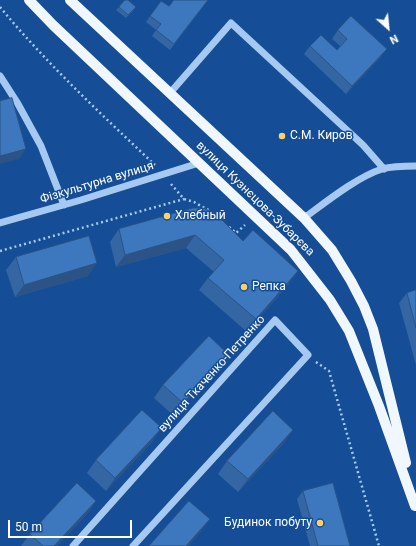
<!DOCTYPE html>
<html>
<head>
<meta charset="utf-8">
<style>
  body { margin:0 }
  #map { position:relative; width:416px; height:546px; overflow:hidden; background:#154e96; font-family:Roboto,sans-serif }
  canvas { display:block }
  .north { position:absolute; left:368px; top:8px; width:40px; height:40px; -webkit-text-stroke:3px #154e96; paint-order:stroke; rotate:153deg; font-size:11px; font-weight:700; line-height:16px; text-align:center; color:#fff }
  .north::after { content:''; display:block; margin:auto; width:14px; height:18px; background:#fff; clip-path:polygon(50% 0,100% 100%,50% 72%,0 100%) }
  .scale { position:absolute; left:8px; top:520px; width:124px; height:18px; box-sizing:border-box; border:2px solid #fff; border-top:0; padding-left:5px; font-size:12px; line-height:14px; white-space:nowrap; color:#fff; -webkit-text-stroke:3px #154e96; paint-order:stroke }
</style>
</head>
<body>
<div id="map">
<canvas width="416" height="546"></canvas>
<div class="north">N</div>
<div class="scale">50 m</div>
</div>
<script>
const context = document.querySelector('canvas').getContext('2d');
context.lineJoin = 'round';
function stroke(path, color, width, dash) { context.strokeStyle = color; context.lineWidth = width; context.lineCap = dash ? 'butt' : 'round'; context.setLineDash(dash || []); context.stroke(path); }
function fill(path, color) { context.fillStyle = color; context.fill(path, 'evenodd'); }
function drawText(font, color, halo, rows, align = 'center') {
  context.font = font + ' Roboto,sans-serif'; context.lineWidth = 3; context.setLineDash([]); context.textBaseline = 'middle'; context.strokeStyle = halo; context.fillStyle = color; for (const [text, x, y, turn = 0] of rows) {
    context.save(); context.translate(x, y); context.rotate((+turn || 0) * Math.PI / 180); context.textAlign = isNaN(turn) ? turn : align; if (halo) context.strokeText(text, 0, 0); context.fillText(text, 0, 0); context.restore();
  }
}
const path = new Path2D(`
  M 0,7 C 47,64 101,114 155,165
  M 171,184 L 184,199 L 194,202 L 210,211
  M 229,227 L 236,233 L 245,225
  M 0,251 L 184,199
  M 316,362 L 329,371 L 379,546`);
const minor = new Path2D(`
  M 0,76 L 18,104 L 41,146 L 64,205
  M 170,93 L 231,23 L 363,145 L 384,169
  M 304,218 C 326,202 357,177 382,169 C 393,166 405,166 416,166
  M 0,223 L 81,200 L 199,163
  M 73,546 L 275,320 L 308,355 L 133,546`);
const major = new Path2D(`
  M 29,0 L 53,25 L 291,250 L 330,300 L 349,331 L 379,406 L 415,506
  M 70,0 L 304,218 L 332,250 L 351,281 L 364,306 L 373,329 L 406,463`);
const wall = new Path2D(`
  M 208,0 L 170,50 L 152,36 L 156,30 L 146,22 L 150,16 L 169,6 Z
  M 119,7 L 134,10 L 126,18 L 116,10 Z
  M 338,30 L 381,57 L 346,94 L 304,54 L 310,46 L 337,50 L 340,46 L 332,39 Z
  M 193,208 L 243,241 L 289,284 L 247,332 L 199,290 L 208,278 L 214,272 L 186,248 L 116,267 L 110,242 L 119,229 Z
  M 16,257 L 88,276 L 15,297 L 6,270 Z
  M 416,290 L 416,365 L 399,303 L 407,293 Z
  M 219,366 L 174,416 L 154,398 L 163,385 Z
  M 153,441 L 106,491 L 87,473 L 96,460 Z
  M 284,443 L 238,492 L 218,474 L 227,461 Z
  M 303,491 L 350,546 L 310,546 L 297,499 Z
  M 96,501 L 87,514 L 57,546 L 21,546 L 30,534 Z`);
const shadedWall = new Path2D(`
  M 387,49 L 381,57 L 346,94 L 352,86 Z
  M 26,149 L 19,159 L 0,164 L 0,156 Z
  M 195,235 L 186,248 L 116,267 L 125,255 Z
  M 97,263 L 88,276 L 15,297 L 24,285 Z
  M 298,271 L 289,284 L 247,332 L 256,319 Z
  M 228,354 L 219,366 L 174,416 L 183,403 Z
  M 162,428 L 153,441 L 106,491 L 115,478 Z
  M 293,430 L 284,443 L 238,492 L 248,479 Z
  M 96,501 L 87,514 L 57,546 L 54,546 Z
  M 210,519 L 201,532 L 189,546 L 186,546 Z`);
const building = new Path2D(`
  M 125,0 L 128,0 L 136,7 L 128,15 L 119,7 Z
  M 174,0 L 208,0 L 174,44 L 156,30 L 161,24 L 150,16 L 161,1 L 169,6 Z
  M 351,16 L 387,49 L 352,86 L 310,46 L 321,35 L 337,50 L 347,39 L 338,30 Z
  M 12,98 L 26,149 L 0,156 L 0,101 Z
  M 193,208 L 203,208 L 215,213 L 243,241 L 253,230 L 298,271 L 256,319 L 208,278 L 224,260 L 195,235 L 125,255 L 119,229 Z
  M 89,236 L 97,263 L 24,285 L 16,257 Z
  M 416,290 L 416,328 L 407,293 Z
  M 209,336 L 228,354 L 183,403 L 163,385 Z
  M 142,410 L 162,428 L 115,478 L 96,460 Z
  M 273,411 L 293,430 L 248,479 L 227,461 Z
  M 77,483 L 96,501 L 54,546 L 43,546 L 30,534 Z
  M 333,483 L 350,546 L 318,546 L 303,491 Z
  M 189,501 L 210,519 L 186,546 L 149,546 Z`);
const markers = [
  [282,136,4,"#ffd267"],
  [167,216,4,"#ffd267"],
  [244,287,4,"#ffd267"],
  [320,523,4,"#ffd267"]
];
const poiNames = [
  ["С.М. Киров",290,136],
  ["Хлебный",175,216],
  ["Репка",252,287],
  ["Будинок побуту",312,523,"right"]
];
const streetNames = [
  ["Фізкультурна вулиця",97,183,-17],
  ["вулиця Кузнєцова-Зубарєва",255,199,44],
  ["вулиця Ткаченко-Петренко",212,374,-48]
];
stroke(path, '#a6c9f2', 2.5, [2, 3]);
stroke(minor, '#a6c9f2', 7);
stroke(major, '#f1f7ff', 10);
fill(wall, '#3466a3');
fill(shadedWall, '#2b5385');
fill(building, '#3d77be');
stroke(building, '#2b5385', 1);
for (const [x, y, r, color] of markers) { const dot = new Path2D(); dot.arc(x, y, r, 0, 2 * Math.PI); context.fillStyle = color; context.fill(dot); stroke(dot, '#154e96', 1.5); }
drawText('12px', '#fff', '#154e96', poiNames, 'left');
drawText('12px', '#fff', '#154e96', streetNames);
</script>
</body>
</html>
